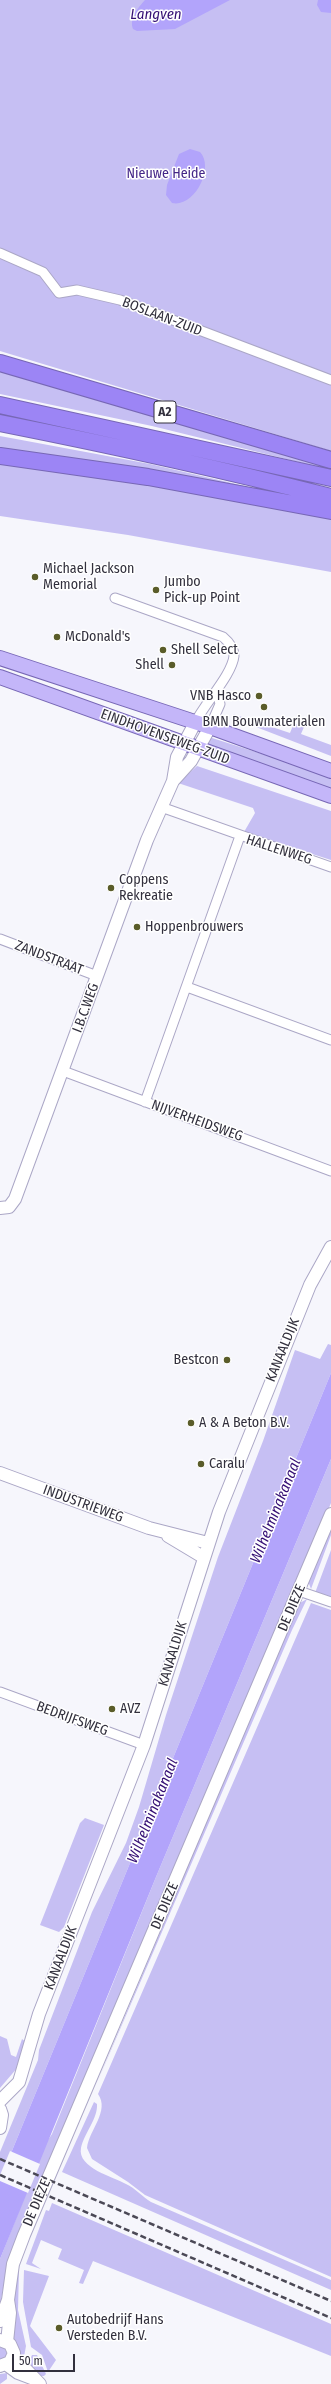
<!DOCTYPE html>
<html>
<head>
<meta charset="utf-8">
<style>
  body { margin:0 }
  #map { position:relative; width:331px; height:2384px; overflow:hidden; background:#f6f6fc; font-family:"Fira Sans Condensed",sans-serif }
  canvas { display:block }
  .scale { position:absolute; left:12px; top:2354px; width:63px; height:18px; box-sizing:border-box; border:2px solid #32303d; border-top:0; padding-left:5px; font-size:12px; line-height:14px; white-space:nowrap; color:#32303d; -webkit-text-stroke:3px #fff; paint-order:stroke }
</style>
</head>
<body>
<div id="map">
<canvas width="331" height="2384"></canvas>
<div class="scale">50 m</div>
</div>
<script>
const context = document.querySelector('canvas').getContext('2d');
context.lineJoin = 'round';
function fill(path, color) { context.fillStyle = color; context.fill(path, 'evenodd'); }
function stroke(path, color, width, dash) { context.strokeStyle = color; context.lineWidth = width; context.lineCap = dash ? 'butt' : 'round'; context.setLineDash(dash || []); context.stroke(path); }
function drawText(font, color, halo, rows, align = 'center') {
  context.font = font + ' "Fira Sans Condensed",sans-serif'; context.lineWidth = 3; context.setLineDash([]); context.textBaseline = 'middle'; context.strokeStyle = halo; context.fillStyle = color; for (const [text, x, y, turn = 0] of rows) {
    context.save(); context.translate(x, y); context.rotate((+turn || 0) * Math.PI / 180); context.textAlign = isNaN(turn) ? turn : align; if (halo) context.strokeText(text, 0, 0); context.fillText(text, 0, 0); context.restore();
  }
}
const green = new Path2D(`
  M 0,0 L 331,0 L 331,451 L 0,351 Z
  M 0,369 L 331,464 L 331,470 L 152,426 L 0,394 Z
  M 0,436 L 150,464 L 331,506 L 0,452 Z
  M 0,464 L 156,483 L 331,515 L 331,572 L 128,535 L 0,516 Z
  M 233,714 L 290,733 L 294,723 L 304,727 L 301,734 L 331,745 L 331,756 L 238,720 Z
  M 209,737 L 331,776 L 331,789 L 208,746 L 205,740 Z
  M 197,766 L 331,811 L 331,860 L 244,832 L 255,813 L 253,808 L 178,783 Z
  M 328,1344 L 331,1345 L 331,1373 L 0,2180 L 0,2152 L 38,2060 L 39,2050 L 92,1912 L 126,1843 L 139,1807 L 166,1715 L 218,1557 L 263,1441 L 295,1350 L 320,1359 Z
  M 331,1459 L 331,1503 L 7,2268 L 0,2305 L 0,2259 L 46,2143 L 52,2134 L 156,1877 Z
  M 331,1524 L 331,1535 L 311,1589 L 308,1581 Z
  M 331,1550 L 331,1598 L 315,1593 Z
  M 307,1599 L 292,1630 L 96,2085 L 298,1604 Z
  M 311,1603 L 331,1610 L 331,2277 L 145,2195 L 128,2182 L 92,2159 L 87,2148 C 89,2130 110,2111 98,2094 Z
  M 85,1818 L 104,1825 L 64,1927 L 59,1932 L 40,1925 L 80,1823 Z
  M 0,2036 L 7,2039 L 11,2055 L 16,2057 L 22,2039 L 26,2042 L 18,2067 L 0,2088 Z
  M 94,2102 L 97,2104 C 98,2119 84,2133 81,2148 C 77,2168 114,2177 126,2184 C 135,2188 143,2197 151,2202 L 331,2280 L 331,2290 L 62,2172 Z
  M 52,2203 L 331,2324 L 331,2356 L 93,2261 L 83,2284 L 79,2283 L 84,2270 L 58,2259 L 62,2249 L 41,2240 L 32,2263 L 41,2269 L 26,2264 L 46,2210 L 49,2211 Z
  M 16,2270 L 19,2270 L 18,2310 L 26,2346 L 23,2362 L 11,2332 Z
  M 24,2270 L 49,2276 L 30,2326 L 56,2360 L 48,2372 L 42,2355 L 31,2347 L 23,2302 Z
  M 0,2346 L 5,2349 L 7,2354 L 5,2358 L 0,2360 Z
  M 32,2355 L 37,2355 L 46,2374 L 44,2376 L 40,2376 L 28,2364 Z
  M 7,2373 L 7,2379 L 0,2384 L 0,2374 Z`);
const water = new Path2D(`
  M 145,0 L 230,0 L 175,29 L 137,31 L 133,29 C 129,18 138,8 145,0 Z
  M 318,0 L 331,0 L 331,13 L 321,12 L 317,5 Z
  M 190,149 L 200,152 C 215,168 194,208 172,203 L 166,195 L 167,185 L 179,154 Z
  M 331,1373 L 331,1459 L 156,1877 L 0,2259 L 0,2180 Z`);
const pier = new Path2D(`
  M 10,2151 L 40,2164 L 28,2193 L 0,2181 L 0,2175 Z`);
const street = new Path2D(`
  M 0,253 L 43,272 L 59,293 L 77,290 L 120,300 L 331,380
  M 115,598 L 223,637 C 229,642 234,648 234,656 C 232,675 204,704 195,723
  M 210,727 L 220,704 L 217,692
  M 161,807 L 331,867
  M 0,939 L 97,976
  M 187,987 L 331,1040
  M 63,1071 L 331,1171
  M 145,1102 L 240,836
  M 299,1591 L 331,1602
  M 0,1692 L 144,1745`);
const secondary = new Path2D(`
  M 173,781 L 191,761 L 210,727
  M 0,1208 L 9,1207 L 15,1199 L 147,840 L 173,781 L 177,757 L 195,723
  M 0,1473 L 149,1528 L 208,1543
  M 168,1536 L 203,1557
  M 0,2101 L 19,2082 L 39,2014 L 144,1745 L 219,1512 L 310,1285 L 331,1247
  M 0,2109 L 2,2115 L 0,2128
  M 0,2321 L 8,2300 L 13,2264 L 24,2235 L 331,1514
  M 0,2340 L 10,2344 L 14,2353 L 10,2362 L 0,2366
  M 7,2342 L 10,2313 L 8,2300
  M 13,2356 L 40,2384
  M 7,2365 L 18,2373 L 34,2379`);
const primary = new Path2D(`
  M 0,658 L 210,727 L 331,771
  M 0,677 L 331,796`);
const highway = new Path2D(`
  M 0,363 L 331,460
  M 0,405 L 331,478
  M 0,423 C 111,445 221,469 331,497
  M 0,456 L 148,477 L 331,511`);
const rail = new Path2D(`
  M 0,2159 L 331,2301
  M 0,2175 L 331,2318`);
const markers = [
  [35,577,4,"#5a5c29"],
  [156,590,4,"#5a5c29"],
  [57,637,4,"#5a5c29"],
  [163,650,4,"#5a5c29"],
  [172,665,4,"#5a5c29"],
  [259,696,4,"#5a5c29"],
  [264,707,4,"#5a5c29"],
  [111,888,4,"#5a5c29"],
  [137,927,4,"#5a5c29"],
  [227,1360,4,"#5a5c29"],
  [191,1423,4,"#5a5c29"],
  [201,1464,4,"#5a5c29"],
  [112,1709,4,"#5a5c29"],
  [59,2328,4,"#5a5c29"]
];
const shields = [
  [165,412,22]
];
const shieldNames = [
  ["A2",165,412]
];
const parkNames = [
  ["Nieuwe Heide",166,174]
];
const streetNames = [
  ["BOSLAAN-ZUID",162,317,21],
  ["EINDHOVENSEWEG-ZUID",165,737,20],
  ["HALLENWEG",279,850,18],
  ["ZANDSTRAAT",49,958,21],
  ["I.B.C.WEG",86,1008,-70],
  ["NIJVERHEIDSWEG",197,1121,20],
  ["KANAALDIJK",283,1350,-68],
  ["INDUSTRIEWEG",83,1504,20],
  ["DE DIEZE",292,1608,-67],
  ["KANAALDIJK",173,1654,-73],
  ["BEDRIJFSWEG",72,1719,20],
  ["DE DIEZE",165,1906,-67],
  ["KANAALDIJK",61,1958,-69],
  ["DE DIEZE",37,2203,-67]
];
const poiNames = [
  ["Michael Jackson",43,569],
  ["Memorial",43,585],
  ["Jumbo",164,582],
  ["Pick-up Point",164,598],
  ["McDonald's",65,637],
  ["Shell Select",171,650],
  ["Shell",164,665,"right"],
  ["VNB Hasco",251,696,"right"],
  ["BMN Bouwmaterialen",264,722,"center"],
  ["Coppens",119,880],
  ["Rekreatie",119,896],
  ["Hoppenbrouwers",145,927],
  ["Bestcon",219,1360,"right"],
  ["A & A Beton B.V.",199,1423],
  ["Caralu",209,1464],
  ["AVZ",120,1709],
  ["Autobedrijf Hans",67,2320],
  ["Versteden B.V.",67,2336]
];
const waterNames = [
  ["Langven",156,15],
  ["Wilhelminakanaal",276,1511,-68],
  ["Wilhelminakanaal",153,1811,-68]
];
fill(green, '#c6bff3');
fill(water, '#b2a4fb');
fill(pier, '#f6f6fc');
stroke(street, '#aba7c6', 11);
stroke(secondary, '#aba7c6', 14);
stroke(primary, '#7767b5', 16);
stroke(highway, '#7767b5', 18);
stroke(street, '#fff', 9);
stroke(secondary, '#fff', 12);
stroke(primary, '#c4b6f9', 14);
stroke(highway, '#9c85f5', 16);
stroke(rail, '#4b4956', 2.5, [6, 3]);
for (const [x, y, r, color] of markers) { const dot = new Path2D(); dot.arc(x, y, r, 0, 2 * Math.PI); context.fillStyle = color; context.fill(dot); stroke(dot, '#fff', 1.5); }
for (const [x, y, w] of shields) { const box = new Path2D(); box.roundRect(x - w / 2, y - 11, w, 22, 3); context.fillStyle = '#fff'; context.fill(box); stroke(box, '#32303d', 1); }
drawText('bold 13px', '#32303d', null, shieldNames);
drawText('14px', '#442688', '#fff', parkNames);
drawText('14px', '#32303d', '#fff', streetNames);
drawText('14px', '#32303d', '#fff', poiNames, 'left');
drawText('italic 15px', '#351075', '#fff', waterNames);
</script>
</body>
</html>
